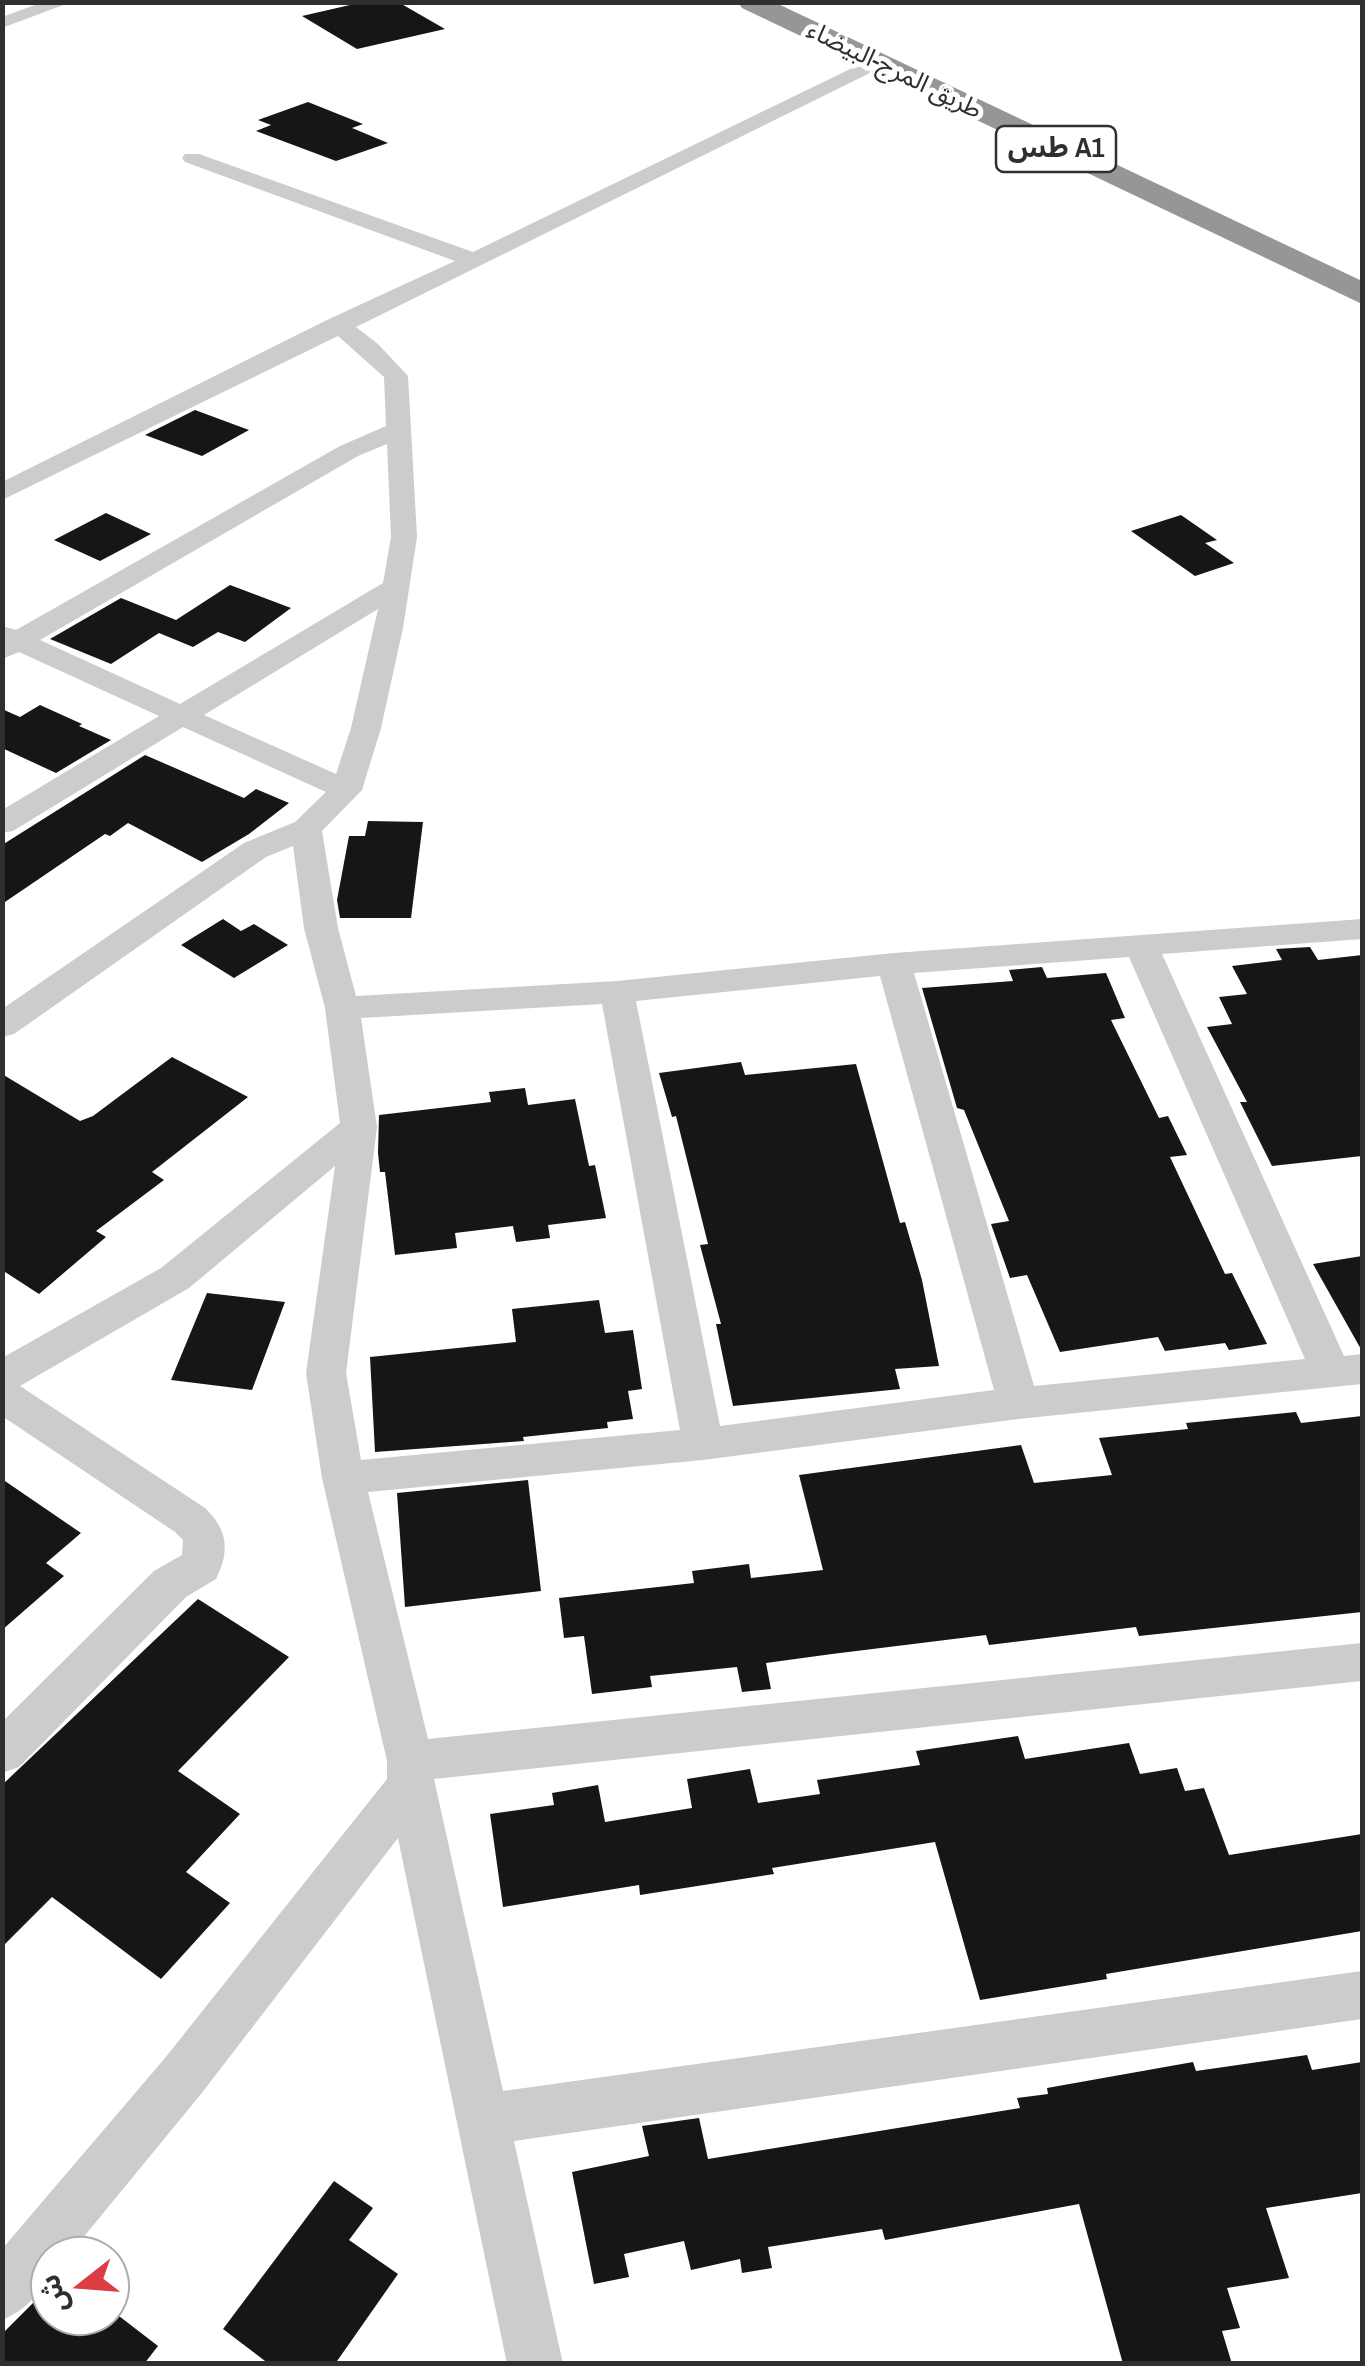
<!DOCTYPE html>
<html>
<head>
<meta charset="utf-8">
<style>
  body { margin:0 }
  #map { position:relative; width:1365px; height:2366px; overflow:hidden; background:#fff; font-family:"Archivo Narrow","Noto Sans Arabic",sans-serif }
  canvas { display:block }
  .frame { position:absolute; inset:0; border:5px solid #2f2f2f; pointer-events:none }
  .north { position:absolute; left:30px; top:2236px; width:100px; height:100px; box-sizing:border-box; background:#fff; border:2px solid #acacac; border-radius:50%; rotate:253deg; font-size:28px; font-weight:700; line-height:40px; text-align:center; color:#2f2f2f }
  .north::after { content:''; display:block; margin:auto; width:35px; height:45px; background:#db3d45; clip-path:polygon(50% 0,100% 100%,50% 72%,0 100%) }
</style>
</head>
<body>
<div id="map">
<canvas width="1365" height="2366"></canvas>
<div class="frame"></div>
<div class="north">ش</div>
</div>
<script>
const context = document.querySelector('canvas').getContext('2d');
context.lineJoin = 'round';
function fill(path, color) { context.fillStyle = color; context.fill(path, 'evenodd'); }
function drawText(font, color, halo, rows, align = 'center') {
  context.font = font + ' "Archivo Narrow","Noto Sans Arabic",sans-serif'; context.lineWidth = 10; context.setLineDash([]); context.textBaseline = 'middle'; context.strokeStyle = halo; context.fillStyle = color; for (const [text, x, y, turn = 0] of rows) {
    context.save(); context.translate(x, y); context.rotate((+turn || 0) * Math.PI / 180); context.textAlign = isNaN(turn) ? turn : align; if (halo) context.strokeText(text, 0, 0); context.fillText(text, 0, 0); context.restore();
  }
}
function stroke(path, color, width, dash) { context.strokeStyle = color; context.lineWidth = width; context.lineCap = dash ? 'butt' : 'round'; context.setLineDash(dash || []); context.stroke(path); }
const building = new Path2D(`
  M 363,2 L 398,2 L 445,29 L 357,49 L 302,16 Z
  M 308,102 L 363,124 L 352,128 L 388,143 L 336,161 L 256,131 L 271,125 L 258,120 Z
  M 195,410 L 249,430 L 202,456 L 145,435 Z
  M 106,513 L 151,534 L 100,561 L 54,540 Z
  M 1181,515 L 1217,540 L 1205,543 L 1234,563 L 1195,576 L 1131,531 Z
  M 230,585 L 291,608 L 245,642 L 218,632 L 193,647 L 159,633 L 111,664 L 50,639 L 121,598 L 176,620 Z
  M 40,705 L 82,724 L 79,726 L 111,740 L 56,773 L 2,748 L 2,709 L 20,717 Z
  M 145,755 L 244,798 L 256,789 L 289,803 L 249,834 L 202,862 L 128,823 L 110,836 L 105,834 L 2,904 L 2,845 Z
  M 368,821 L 423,822 L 411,918 L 340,918 L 337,900 L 349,836 L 365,836 Z
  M 223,919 L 241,931 L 254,924 L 288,945 L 234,978 L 181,945 Z
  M 1310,947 L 1318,960 L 1362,955 L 1362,1156 L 1272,1166 L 1240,1102 L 1247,1102 L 1207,1027 L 1232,1024 L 1219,997 L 1247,994 L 1232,966 L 1282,960 L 1276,949 Z
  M 1042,967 L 1047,978 L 1106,973 L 1125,1018 L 1111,1020 L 1159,1118 L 1168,1116 L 1187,1155 L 1170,1157 L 1225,1274 L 1232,1273 L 1267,1344 L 1229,1350 L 1225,1343 L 1165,1351 L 1158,1337 L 1060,1352 L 1027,1275 L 1010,1278 L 991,1224 L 1009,1221 L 964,1110 L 957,1108 L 922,988 L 1013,981 L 1009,970 Z
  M 172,1057 L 248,1097 L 152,1172 L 164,1180 L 96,1231 L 106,1237 L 39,1294 L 2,1270 L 2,1074 L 80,1121 L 93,1116 Z
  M 741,1062 L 745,1075 L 856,1064 L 900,1223 L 905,1222 L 922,1280 L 939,1366 L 895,1369 L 900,1389 L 733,1406 L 716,1324 L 721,1324 L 700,1245 L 708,1244 L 676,1116 L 672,1117 L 659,1073 Z
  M 525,1088 L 528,1105 L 575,1099 L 589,1166 L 595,1165 L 606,1218 L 548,1225 L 550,1238 L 516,1242 L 513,1226 L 455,1233 L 457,1248 L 395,1255 L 385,1172 L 380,1172 L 378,1153 L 379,1115 L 491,1102 L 489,1092 Z
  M 1362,1256 L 1362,1351 L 1313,1264 Z
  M 207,1293 L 285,1302 L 252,1390 L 171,1380 Z
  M 599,1300 L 605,1333 L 633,1330 L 642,1389 L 628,1391 L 633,1419 L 607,1422 L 608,1428 L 523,1437 L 524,1441 L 375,1452 L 370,1357 L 516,1342 L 512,1309 Z
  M 1296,1412 L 1301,1423 L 1362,1416 L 1362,1612 L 1139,1636 L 1136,1627 L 989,1645 L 986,1635 L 832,1654 L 766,1663 L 771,1689 L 742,1692 L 737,1667 L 650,1676 L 652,1687 L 592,1694 L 584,1636 L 564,1638 L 559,1598 L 694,1583 L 692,1571 L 749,1564 L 751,1578 L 823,1570 L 799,1475 L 1021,1445 L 1034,1483 L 1112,1475 L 1099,1438 L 1188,1429 L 1186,1423 Z
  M 2,1479 L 81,1533 L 46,1563 L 64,1576 L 2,1630 Z
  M 528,1480 L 541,1591 L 405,1607 L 397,1493 Z
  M 198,1599 L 289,1657 L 178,1771 L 240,1814 L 186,1872 L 230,1903 L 161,1979 L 52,1897 L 2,1947 L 2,1785 Z
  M 1018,1736 L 1025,1759 L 1129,1743 L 1140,1774 L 1177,1768 L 1185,1791 L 1204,1788 L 1229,1855 L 1362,1834 L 1362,1931 L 1106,1974 L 1107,1979 L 980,2000 L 935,1842 L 772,1868 L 774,1874 L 640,1895 L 639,1885 L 503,1907 L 490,1814 L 554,1805 L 552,1793 L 598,1785 L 605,1822 L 692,1808 L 687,1779 L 750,1769 L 758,1803 L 820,1794 L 817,1780 L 920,1765 L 916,1751 Z
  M 1307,2055 L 1312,2070 L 1362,2062 L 1362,2193 L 1266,2208 L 1289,2278 L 1227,2288 L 1240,2328 L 1222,2331 L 1232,2364 L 1123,2364 L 1079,2204 L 885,2240 L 882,2229 L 768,2247 L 772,2268 L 742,2273 L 740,2259 L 691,2270 L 684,2241 L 624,2254 L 629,2277 L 594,2284 L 572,2172 L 649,2156 L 642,2126 L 699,2118 L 708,2159 L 1020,2108 L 1017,2098 L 1048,2094 L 1047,2088 L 1193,2062 L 1196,2071 Z
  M 334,2181 L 373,2208 L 349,2240 L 398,2274 L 335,2364 L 269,2364 L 223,2329 Z
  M 50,2278 L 50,2316 L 119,2316 L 158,2346 L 144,2364 L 2,2364 L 2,2334 L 39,2297 Z`);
const street = new Path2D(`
  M 43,2 L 71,2 L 2,28 L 2,17 Z
  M 877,56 L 884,58 L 884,66 L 356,327 L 378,344 L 408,376 L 417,537 L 403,628 L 381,728 L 362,790 L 322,831 L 338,928 L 356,996 L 617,981 L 894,953 L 1362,919 L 1362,939 L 1162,954 L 1344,1356 L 1362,1354 L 1362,1384 L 1018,1419 L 703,1460 L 368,1492 L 428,1739 L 1362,1643 L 1362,1681 L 434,1779 L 503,2091 L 1362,1971 L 1362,2019 L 514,2141 L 563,2364 L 507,2364 L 398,1838 L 201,2094 L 68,2256 L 50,2256 C 50,2286 30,2308 2,2320 L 2,2249 L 165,2058 L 387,1779 L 387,1761 L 322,1478 L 306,1373 L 335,1166 L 189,1288 L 20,1386 L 205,1508 C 228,1530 230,1551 216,1579 L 186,1597 L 19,1767 L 2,1773 L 2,1722 L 154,1571 L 182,1555 L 183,1540 L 175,1532 L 2,1416 L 2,1358 L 161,1268 L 340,1123 L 325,1008 L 304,928 L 293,846 L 266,857 L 14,1034 L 2,1037 L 2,1009 L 244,843 L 295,822 L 326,792 L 183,727 L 13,831 L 2,833 L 2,810 L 159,716 L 19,652 L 2,659 L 2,626 L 16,630 L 340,446 L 386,426 L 384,377 L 338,336 L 2,500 L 2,482 L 329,319 L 455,261 L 185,162 L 182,158 L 185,154 L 199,154 L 473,252 ZM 387,444 L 391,537 L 383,583 L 180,704 L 40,640 L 358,456 ZM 378,609 L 351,728 L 336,774 L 204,715 ZM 1129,957 L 1305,1359 L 1034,1386 L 914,973 ZM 880,976 L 994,1390 L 720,1426 L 636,1001 ZM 602,1004 L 680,1430 L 361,1460 L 346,1373 L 377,1127 L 361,1018 Z`);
const highway = new Path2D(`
  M 738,2 L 774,2 L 1362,281 L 1362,304 L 742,8 Z`);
const farStreetnames = [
  ["طريق المرج-البيضاء",894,71,26]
];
const shields = [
  [1056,149,120]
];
const shieldNames = [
  ["طس A1",1056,149]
];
fill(building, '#161616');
fill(street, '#ccc');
fill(highway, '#969696');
drawText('25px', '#2f2f2f', '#fff', farStreetnames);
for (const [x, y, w] of shields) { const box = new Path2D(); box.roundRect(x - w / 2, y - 23, w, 46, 8); context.fillStyle = '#fff'; context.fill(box); stroke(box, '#2f2f2f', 2.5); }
drawText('bold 28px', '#2f2f2f', null, shieldNames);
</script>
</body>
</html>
